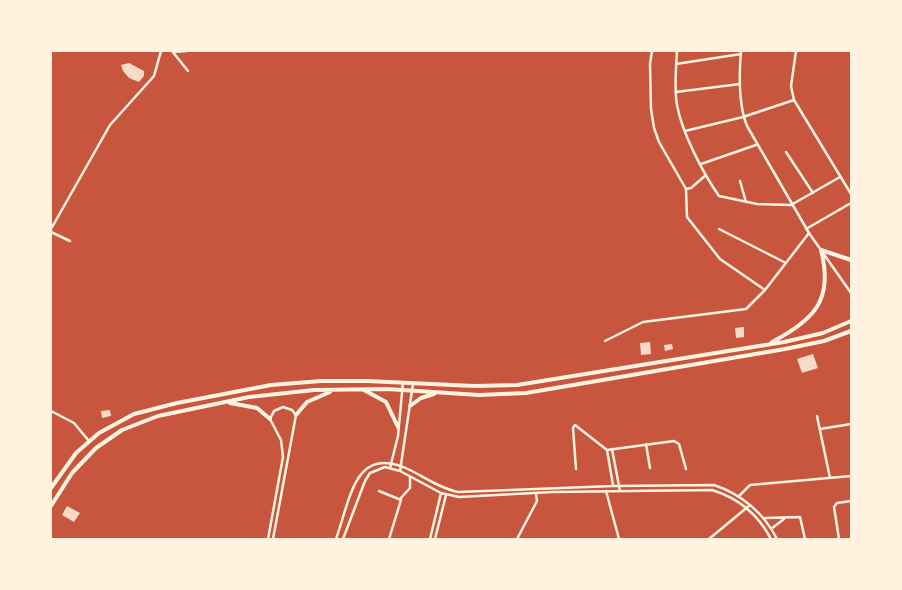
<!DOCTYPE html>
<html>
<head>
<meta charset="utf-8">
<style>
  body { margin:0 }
  #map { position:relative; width:902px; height:590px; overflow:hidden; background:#c8553d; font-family:Ubuntu,sans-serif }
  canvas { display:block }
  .frame { position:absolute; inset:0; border:52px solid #fff3e0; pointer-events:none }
</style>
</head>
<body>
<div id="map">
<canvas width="902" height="590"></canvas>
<div class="frame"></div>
</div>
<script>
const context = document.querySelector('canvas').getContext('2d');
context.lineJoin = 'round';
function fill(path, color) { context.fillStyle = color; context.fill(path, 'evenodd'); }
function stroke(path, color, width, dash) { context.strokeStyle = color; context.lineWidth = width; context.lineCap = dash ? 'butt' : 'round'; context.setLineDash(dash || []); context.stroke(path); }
const building = new Path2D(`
  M 129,63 L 144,71 L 144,76 L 139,82 L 129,78 L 123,71 L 121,65 Z
  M 744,327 L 744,337 L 736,338 L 735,328 Z
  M 650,342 L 651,354 L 641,355 L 640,343 Z
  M 672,344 L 673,349 L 665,351 L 664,345 Z
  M 813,354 L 818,368 L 802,373 L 797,359 Z
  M 110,410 L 111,416 L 102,418 L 101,411 Z
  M 67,506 L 80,513 L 74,522 L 62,515 Z`);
const minor = new Path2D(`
  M 172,51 L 188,71
  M 652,51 L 650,64 L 651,109 L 654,128 L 659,142 L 686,189 L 687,217 L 720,259 L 765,290
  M 677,51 C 676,69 674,88 677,105 C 682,133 703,173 719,196 L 757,204 L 791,205 L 840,177
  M 741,51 C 739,75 738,104 747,126 L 809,233 L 851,293
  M 796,51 L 791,86 L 794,100 L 851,194
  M 173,52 L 187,51
  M 676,64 L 741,54
  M 676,92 L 740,84
  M 685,131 L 743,117 L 794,100
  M 786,152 L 813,193
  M 701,164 L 756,145
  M 740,181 L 746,202
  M 686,189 L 691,188 L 706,175
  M 51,229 L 110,125 L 154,76 L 161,51
  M 719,229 L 784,262
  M 806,229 L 851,203
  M 51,232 L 70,241
  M 605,341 L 643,322 L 746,309 L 765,290 L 809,233
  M 51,411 L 74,423 L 89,441
  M 817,416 L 830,478
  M 820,429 L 851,424
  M 646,444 L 650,468
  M 612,449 L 620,491
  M 607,450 L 613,485
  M 390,468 L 398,436 L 403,382
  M 576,469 L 573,428 L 575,425 L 607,450 L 674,441 L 679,444 L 686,469
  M 400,471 L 413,384
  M 379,491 L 401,500 L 389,539
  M 606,491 L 619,539
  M 739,496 L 750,485 L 851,476
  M 400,499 L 410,488 L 410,477
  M 765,518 L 800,517 L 805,539
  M 771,529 L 784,519
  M 268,539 L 283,457 L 281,440 L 270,419 L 274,411 L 283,407 L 292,410 L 296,415 L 273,539
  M 336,539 C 351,497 355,442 412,471 C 427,479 442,489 458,492 L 613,486 L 714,485 C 741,494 764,513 777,539
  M 343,539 L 365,481 L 370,473 L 385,467 L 400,471 L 441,493 L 459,497 L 552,492 L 712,490 C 738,498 758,514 771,539
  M 430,539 L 441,493
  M 435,539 L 446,495
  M 517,539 L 537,501 L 536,493
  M 709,539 L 750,505
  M 839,539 L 834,507 L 837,503 L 851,501`);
const primary = new Path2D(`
  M 821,250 L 851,260
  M 772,342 C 814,320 834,300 821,250
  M 364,390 L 386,402 L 398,427
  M 230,403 L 257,408 L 270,419
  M 410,406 L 421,398 L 434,394
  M 296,415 L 307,402 L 330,392
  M 51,488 L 76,453 L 99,433 L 134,414 L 177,403 L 271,385 L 321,381 L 367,381 L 474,386 L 517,385 L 784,342 L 823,333 L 851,321
  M 51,506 L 72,473 L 96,448 L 122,430 L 158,416 L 249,397 L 314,390 L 387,389 L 479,395 L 526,393 L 785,349 L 824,341 L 851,331`);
fill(building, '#f7dbc8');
stroke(minor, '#fff3e0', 2.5);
stroke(primary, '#fff3e0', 4);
</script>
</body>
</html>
